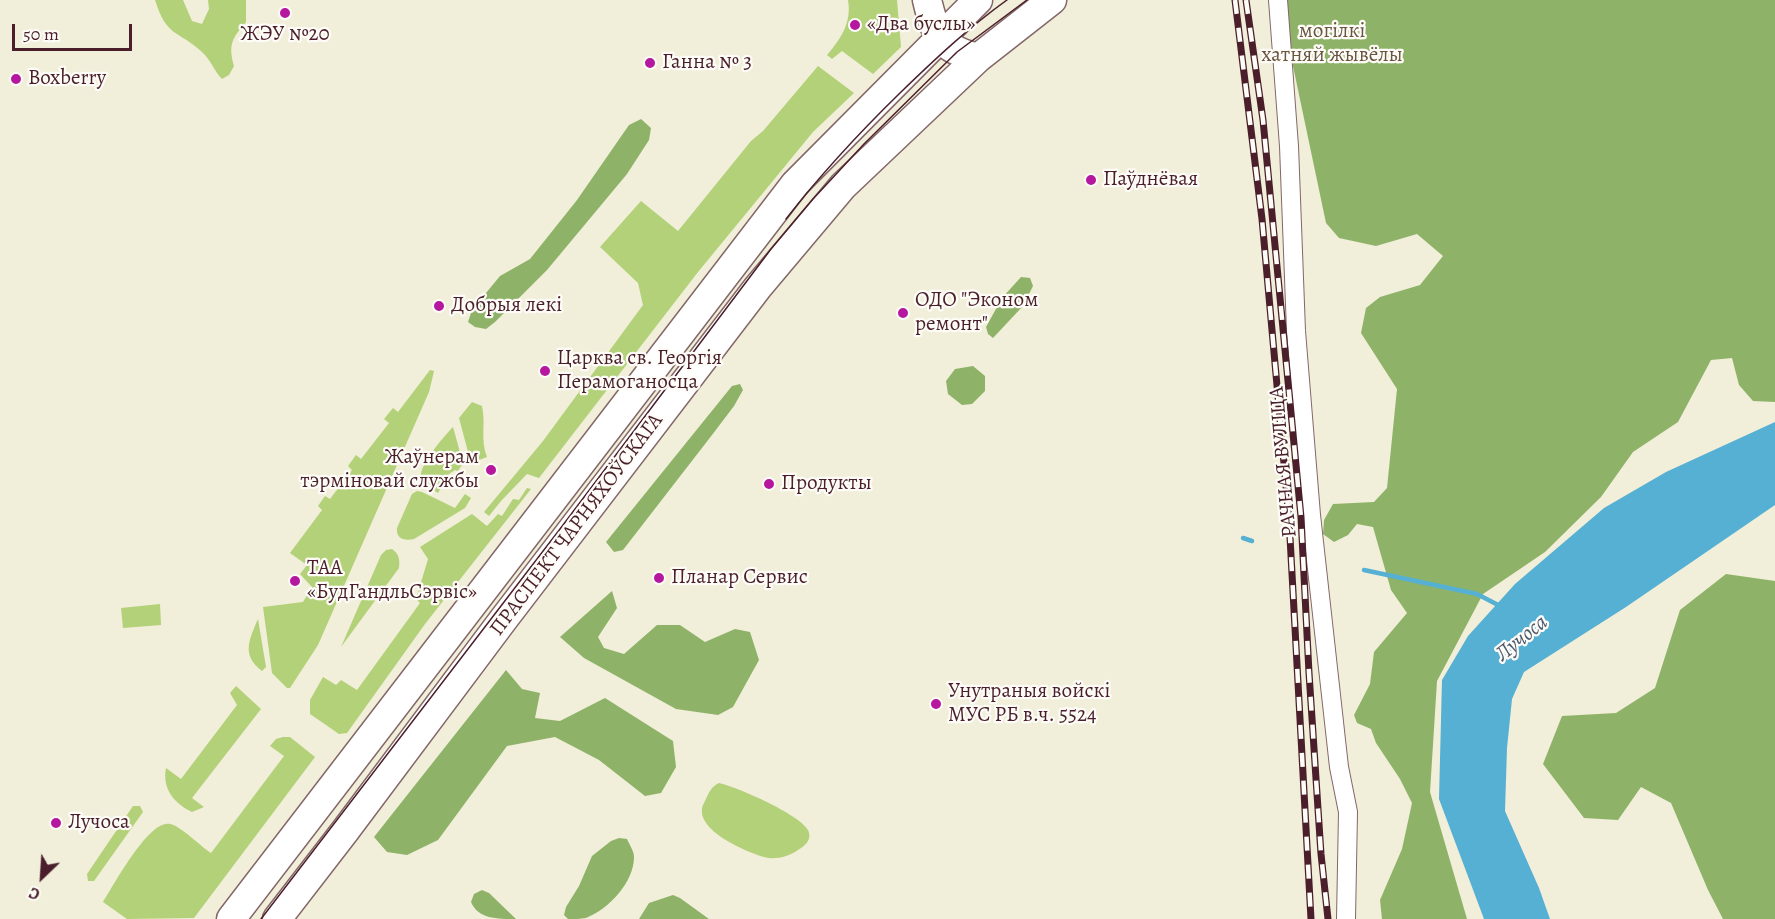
<!DOCTYPE html>
<html>
<head>
<meta charset="utf-8">
<style>
  body { margin:0 }
  #map { position:relative; width:1775px; height:919px; overflow:hidden; background:#f1eed9; font-family:Alegreya,serif }
  canvas { display:block }
  .north { position:absolute; left:12px; top:847px; width:60px; height:60px; -webkit-text-stroke:4px #fdfcf7; paint-order:stroke; rotate:205deg; font-size:16px; font-weight:700; line-height:24px; text-align:center; color:#4a1f2b }
  .north::after { content:''; display:block; margin:auto; width:21px; height:27px; background:#4a1f2b; clip-path:polygon(50% 0,100% 100%,50% 72%,0 100%) }
  .scale { position:absolute; left:12px; top:24px; width:120px; height:27px; box-sizing:border-box; border:3px solid #4a1f2b; border-top:0; padding-left:8px; font-size:18px; line-height:21px; white-space:nowrap; color:#4a1f2b; -webkit-text-stroke:4px #fdfcf7; paint-order:stroke }
</style>
</head>
<body>
<div id="map">
<canvas width="1775" height="919"></canvas>
<div class="north">С</div>
<div class="scale">50 m</div>
</div>
<script>
const context = document.querySelector('canvas').getContext('2d');
context.lineJoin = 'round';
function fill(path, color) { context.fillStyle = color; context.fill(path, 'evenodd'); }
function stroke(path, color, width, dash) { context.strokeStyle = color; context.lineWidth = width; context.lineCap = dash ? 'butt' : 'round'; context.setLineDash(dash || []); context.stroke(path); }
function drawText(font, color, halo, rows, align = 'center') {
  context.font = font + ' Alegreya,serif'; context.lineWidth = 4.5; context.setLineDash([]); context.textBaseline = 'middle'; context.strokeStyle = halo; context.fillStyle = color; for (const [text, x, y, turn = 0] of rows) {
    context.save(); context.translate(x, y); context.rotate((+turn || 0) * Math.PI / 180); context.textAlign = isNaN(turn) ? turn : align; if (halo) context.strokeText(text, 0, 0); context.fillText(text, 0, 0); context.restore();
  }
}
const green = new Path2D(`
  M 155,0 L 183,0 L 192,21 L 202,24 L 209,9 L 208,0 L 246,0 L 246,22 C 232,38 228,45 234,66 L 229,75 L 222,79 C 214,71 211,60 202,52 C 177,29 167,38 155,0 Z
  M 848,0 L 897,0 L 901,47 L 873,74 L 842,51 L 832,59 L 827,55 C 841,39 852,22 848,0 Z
  M 818,66 L 854,93 L 813,132 L 698,272 L 539,478 L 527,474 L 501,501 L 489,516 L 484,512 L 543,441 L 643,305 L 638,283 L 600,247 L 641,201 L 678,231 L 751,141 L 763,131 Z
  M 430,370 L 434,371 L 429,392 L 318,645 L 290,688 L 287,688 L 272,673 L 263,607 L 303,602 L 312,587 L 300,574 L 307,565 L 290,553 L 322,510 L 318,506 L 325,496 L 330,499 L 352,470 L 348,466 L 356,455 L 361,459 L 389,423 L 384,419 L 393,408 L 398,412 Z
  M 472,402 L 482,406 C 486,423 480,440 487,457 L 471,463 L 459,418 Z
  M 453,427 L 463,463 L 458,471 L 455,470 L 449,474 L 438,493 C 432,489 423,485 421,478 C 418,466 445,435 453,427 Z
  M 527,488 L 531,489 L 425,624 L 347,733 L 339,734 L 310,714 L 310,700 L 323,677 L 336,685 L 341,680 L 357,690 L 420,603 L 416,599 L 428,559 L 420,547 L 472,514 L 487,526 L 498,514 L 502,516 L 513,499 L 519,500 Z
  M 417,491 L 422,492 L 455,508 L 465,494 L 471,498 L 465,508 L 414,539 C 404,541 396,539 397,528 L 412,494 Z
  M 392,549 C 399,554 400,559 399,568 L 341,647 L 381,555 L 386,550 Z
  M 160,604 L 161,625 L 123,628 L 121,608 Z
  M 258,619 L 266,667 L 262,671 C 241,655 249,640 258,619 Z
  M 236,686 L 261,709 L 192,798 L 204,807 L 192,812 C 174,803 162,789 166,768 L 181,779 L 237,705 L 230,693 Z
  M 283,737 L 290,737 L 315,757 L 194,918 L 127,919 L 103,902 C 114,885 149,819 170,824 C 181,826 200,846 211,853 L 284,756 L 270,746 L 276,739 Z
  M 719,783 C 737,787 799,814 808,830 C 813,841 803,847 795,852 C 786,857 775,860 764,857 C 747,852 699,832 702,809 C 702,806 704,803 705,801 C 709,792 711,787 719,783 Z
  M 133,806 L 140,806 L 143,812 L 94,881 L 88,881 L 87,874 Z`);
const forest = new Path2D(`
  M 1286,0 L 1775,0 L 1775,402 L 1753,401 L 1739,385 L 1732,358 L 1711,360 L 1678,422 L 1633,452 L 1601,497 L 1545,552 L 1483,594 L 1437,681 L 1430,792 L 1467,919 L 1382,919 L 1380,900 L 1402,849 L 1412,803 L 1400,779 L 1376,743 L 1371,729 L 1357,723 L 1354,715 L 1370,684 L 1374,652 L 1407,613 L 1391,590 L 1373,527 L 1357,524 L 1348,535 L 1334,542 L 1323,534 L 1324,520 L 1333,504 L 1374,502 L 1387,488 L 1397,389 L 1361,333 L 1366,308 L 1380,297 L 1420,285 L 1443,256 L 1417,234 L 1376,246 L 1339,238 L 1326,223 L 1285,28 Z
  M 641,119 L 651,128 L 649,140 L 627,174 L 547,270 L 495,322 L 486,329 L 475,327 L 468,322 L 472,310 L 500,276 L 530,259 L 577,200 L 629,125 Z
  M 1021,277 L 1030,278 L 1033,286 L 1023,306 L 993,338 L 988,334 L 986,327 L 1002,298 Z
  M 973,366 L 985,376 L 985,391 L 972,404 L 962,405 L 948,394 L 946,381 L 955,369 Z
  M 740,384 L 743,390 L 734,406 L 712,435 L 623,550 L 614,552 L 606,542 L 732,386 Z
  M 1726,574 L 1775,581 L 1775,919 L 1723,919 L 1708,890 L 1671,803 L 1641,787 L 1618,820 L 1584,818 L 1543,764 L 1562,716 L 1616,713 L 1655,688 L 1680,610 Z
  M 612,591 L 617,608 L 598,637 L 604,648 L 624,654 L 657,625 L 680,625 L 705,642 L 735,629 L 750,632 L 759,660 L 733,707 L 718,715 L 676,709 L 584,658 L 560,637 Z
  M 506,670 L 522,689 L 540,693 L 535,718 L 560,721 L 605,698 L 673,741 L 676,767 L 661,793 L 645,796 L 599,760 L 555,737 L 507,746 L 438,840 L 407,855 L 387,852 L 374,837 Z
  M 619,838 L 627,839 C 629,844 634,851 634,857 C 634,882 609,909 586,918 C 581,919 574,919 568,919 L 564,915 L 566,907 L 579,886 L 592,856 L 611,841 Z
  M 482,890 L 489,893 L 516,919 C 497,919 478,919 471,902 L 474,894 Z
  M 673,895 L 680,898 L 709,919 L 639,919 L 649,903 Z`);
const water = new Path2D(`
  M 1775,422 L 1775,505 L 1626,607 L 1524,672 L 1512,699 L 1507,748 L 1505,811 L 1539,888 L 1550,919 L 1484,919 L 1439,799 L 1442,680 L 1468,636 L 1515,584 L 1604,508 L 1666,472 Z`);
const stream = new Path2D(`
  M 1243,538 L 1252,541
  M 1364,570 L 1477,594 L 1500,606`);
const minor = new Path2D(`
  M 1278,0 L 1289,146 L 1296,331 L 1311,515 L 1339,767 L 1348,812 L 1346,919`);
const primary = new Path2D(`
  M 927,0 C 936,37 940,48 978,58
  M 231,919 L 795,184 L 978,0
  M 277,919 L 345,831 L 503,620 L 758,287 L 843,186 L 978,58 L 1052,0`);
const tram = new Path2D(`
  M 786,219 C 821,174 859,133 900,93 C 934,60 968,28 1007,0
  M 261,919 L 560,529 L 771,249 L 813,199 L 864,144 L 957,52 L 1027,0`);
const rail = new Path2D(`
  M 1235,0 L 1262,219 L 1289,519 L 1311,919
  M 1246,0 L 1263,120 L 1301,517 L 1309,673 L 1321,854 L 1328,919`);
const markers = [
  [285,13,6,"#b5179e"],
  [855,25,6,"#b5179e"],
  [650,63,6,"#b5179e"],
  [16,79,6,"#b5179e"],
  [1091,180,6,"#b5179e"],
  [439,306,6,"#b5179e"],
  [903,313,6,"#b5179e"],
  [545,371,6,"#b5179e"],
  [491,470,6,"#b5179e"],
  [769,484,6,"#b5179e"],
  [659,578,6,"#b5179e"],
  [295,581,6,"#b5179e"],
  [936,704,6,"#b5179e"],
  [56,823,6,"#b5179e"]
];
const poiNames = [
  ["«Два буслы»",867,25],
  ["ЖЭУ №20",285,35,"center"],
  ["Ганна № 3",662,63],
  ["Boxberry",28,79],
  ["Паўднёвая",1103,180],
  ["ОДО \"Эконом",915,301],
  ["ремонт\"",915,325],
  ["Добрыя лекі",451,306],
  ["Царква св. Георгія",557,359],
  ["Перамоганосца",557,383],
  ["Жаўнерам",479,458,"right"],
  ["тэрміновай службы",479,482,"right"],
  ["Продукты",781,484],
  ["ТАА",307,569],
  ["«БудГандльСэрвіс»",307,593],
  ["Планар Сервис",671,578],
  ["Унутраныя войскі",948,692],
  ["МУС РБ в.ч. 5524",948,716],
  ["Лучоса",68,823]
];
const parkNames = [
  ["могілкі",1332,32],
  ["хатняй жывёлы",1332,56]
];
const streetNames = [
  ["РАЧНАЯ ВУЛІЦА",1284,462,-95],
  ["ПРАСПЕКТ ЧАРНЯХОЎСКАГА",577,525,-53]
];
const waterNames = [
  ["Лучоса",1522,639,-39]
];
fill(green, '#b3d178');
fill(forest, '#8eb368');
fill(water, '#55b0d3');
stroke(stream, '#55b0d3', 4.5);
stroke(minor, '#846768', 20);
stroke(primary, '#846768', 31);
stroke(minor, '#fff', 18);
stroke(primary, '#fff', 28);
stroke(tram, '#4a1f2b', 1.5);
stroke(rail, '#4a1f2b', 7);
stroke(rail, '#fdfcf7', 4.5, [14]);
for (const [x, y, r, color] of markers) { const dot = new Path2D(); dot.arc(x, y, r, 0, 2 * Math.PI); context.fillStyle = color; context.fill(dot); stroke(dot, '#fdfcf7', 2); }
drawText('21px', '#4a1f2b', '#fdfcf7', poiNames, 'left');
drawText('21px', '#6a5442', '#fdfcf7', parkNames);
drawText('21px', '#4a1f2b', '#fdfcf7', streetNames);
drawText('italic 22px', '#4e596e', '#fdfcf7', waterNames);
</script>
</body>
</html>
